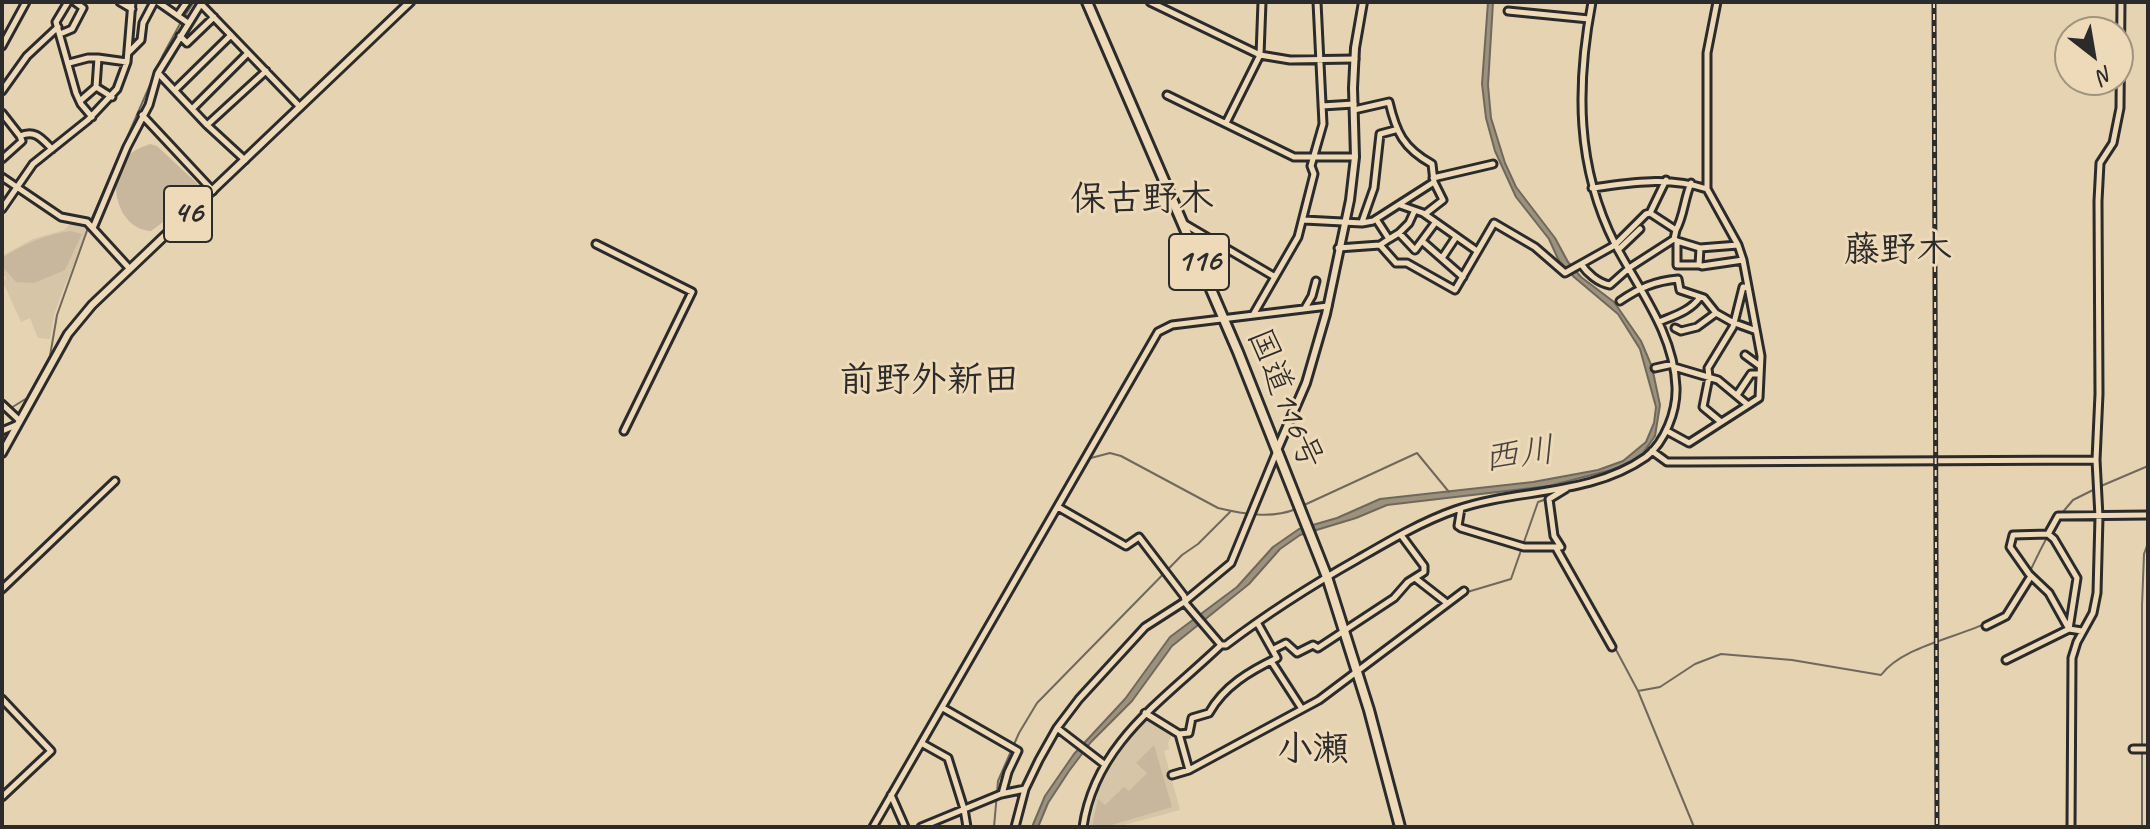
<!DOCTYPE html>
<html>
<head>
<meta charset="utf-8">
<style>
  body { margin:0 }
  #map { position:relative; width:2150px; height:829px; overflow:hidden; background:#e6d3b2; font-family:Caveat,sans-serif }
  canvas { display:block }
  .frame { position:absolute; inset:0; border:4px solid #2b2b2b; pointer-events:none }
  .north { position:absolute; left:2054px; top:16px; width:80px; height:80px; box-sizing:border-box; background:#eedab8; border:2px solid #a09480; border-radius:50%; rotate:149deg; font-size:22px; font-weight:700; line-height:32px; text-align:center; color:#2b2b2b }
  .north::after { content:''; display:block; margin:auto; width:28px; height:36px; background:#2b2b2b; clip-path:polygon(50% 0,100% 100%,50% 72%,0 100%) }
</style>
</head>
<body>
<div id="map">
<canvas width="2150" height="829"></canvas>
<div class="frame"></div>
<div class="north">N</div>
</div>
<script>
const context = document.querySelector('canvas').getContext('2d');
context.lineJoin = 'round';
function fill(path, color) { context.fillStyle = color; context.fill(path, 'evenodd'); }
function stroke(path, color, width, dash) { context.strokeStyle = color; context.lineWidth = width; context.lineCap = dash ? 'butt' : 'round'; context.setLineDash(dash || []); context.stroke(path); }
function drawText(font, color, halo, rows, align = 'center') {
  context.font = font + ' Caveat,"Klee One",sans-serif'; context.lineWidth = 6; context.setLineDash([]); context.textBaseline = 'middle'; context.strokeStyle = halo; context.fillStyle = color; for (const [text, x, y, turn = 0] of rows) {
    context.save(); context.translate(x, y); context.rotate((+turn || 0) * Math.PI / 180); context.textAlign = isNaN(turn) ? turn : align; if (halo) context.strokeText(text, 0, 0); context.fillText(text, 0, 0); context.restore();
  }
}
const built = new Path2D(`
  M 71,223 L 89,228 L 63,290 L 54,315 L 50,339 L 38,338 L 30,318 L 21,322 L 3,282 L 6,278 L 2,272 L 2,256 L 33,239 L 64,230 Z
  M 1146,716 L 1173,733 L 1168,743 L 1169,749 L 1164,751 L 1180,810 L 1117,827 L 1089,827 L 1098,790 L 1112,762 L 1121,745 Z`);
const green = new Path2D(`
  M 150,144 L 157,146 L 201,187 L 201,194 L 151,231 C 117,229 105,179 128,156 C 134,150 142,147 150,144 Z
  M 70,231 L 82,234 L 65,270 L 34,283 L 16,282 L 2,266 L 2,258 C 24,244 45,235 70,231 Z
  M 1154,745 L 1172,807 L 1105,827 L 1092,827 L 1098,799 L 1105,805 L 1124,787 L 1129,791 L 1147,773 L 1136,763 Z`);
const water = new Path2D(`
  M 1488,2 L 1493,2 L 1488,85 L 1491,118 L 1505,163 L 1516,187 L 1555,238 L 1568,262 L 1581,277 L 1614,302 L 1641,341 L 1652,367 L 1660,405 L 1655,436 L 1643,453 L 1629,463 L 1611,470 L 1549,486 L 1387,505 L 1356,518 L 1300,535 L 1280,549 L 1249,584 L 1172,646 L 1132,701 L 1091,742 L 1069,771 L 1048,803 L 1038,827 L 1032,827 L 1045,796 L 1074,754 L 1125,699 L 1170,637 L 1237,587 L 1273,547 L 1299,529 L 1337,518 L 1380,499 L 1533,482 L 1598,470 L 1623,461 L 1646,442 L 1654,423 L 1656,407 L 1640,349 L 1618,314 L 1574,277 L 1559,261 L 1549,239 L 1516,197 L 1495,151 L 1486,118 L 1482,84 Z`);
const stream = new Path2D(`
  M 184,17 L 194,2
  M 11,408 L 27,398 L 50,356 L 57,315 L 89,225 L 163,55 L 181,22
  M 1087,459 L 1110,453 L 1121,456 L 1218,508 C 1243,514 1272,519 1296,509
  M 2101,486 L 2148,466
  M 1545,495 L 1551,532
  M 1302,506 L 1417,453 L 1449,492
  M 2062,513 L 2073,500 L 2095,489
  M 1050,514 L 1081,461
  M 1571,569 L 1597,616
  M 1464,593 L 1511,579 L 1538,502 L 1544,500
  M 1614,646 L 1638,691 L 1694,827
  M 1638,691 L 1660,687 L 1695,664 L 1721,654 L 1792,660 L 1881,675 C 1905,643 1968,637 2001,615 C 2019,602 2036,555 2048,536
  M 1298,714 L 1317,704
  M 870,827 L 903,769
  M 994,827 L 998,781 L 1019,733 L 1037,703 L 1182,555 L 1198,544 L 1230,512
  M 2142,827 L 2142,605 L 2144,554 L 2148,543`);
const minor = new Path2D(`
  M 68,2 L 56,22 L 76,93 L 81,104 L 92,117
  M 120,2 L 132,9
  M 158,2 L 188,23
  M 1150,2 L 1260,55 L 1290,60 L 1355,59
  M 201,4 L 300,107
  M 1508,11 L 1589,19
  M 178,15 L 187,2
  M 60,34 L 72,29 L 83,8 L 75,2
  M 180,36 L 187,43 L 214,17
  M 2,46 L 26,2
  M 129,52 L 141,40 L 143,23 L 154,2
  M 69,63 L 88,58 L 98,58
  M 159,74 L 207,125 L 245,160
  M 175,90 L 231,35
  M 2,91 L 27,56 L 58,27
  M 1167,95 L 1294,157 L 1355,157
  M 112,97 L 96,87 L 98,58 L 127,62
  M 80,101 L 96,87
  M 1322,106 L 1354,104
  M 192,109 L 248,53
  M 1354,110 L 1389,102 C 1396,132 1403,148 1432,164 L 1434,182 L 1443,200 L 1425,214
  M 2,113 L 20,136 C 35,129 42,139 52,149
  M 142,115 L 213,191
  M 1226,123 L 1260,55 L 1262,2
  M 207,125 L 266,71
  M 2,159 L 22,141 L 20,136
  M 2,177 L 61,217 L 87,222 L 129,268
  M 1433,178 L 1493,164
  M 1592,188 C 1631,183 1668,176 1707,189 L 1738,245 L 1743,260 L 1761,356 L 1759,398 L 1689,443 L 1667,431
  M 1707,189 L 1707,53 L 1717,2
  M 1400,205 L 1423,213 L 1477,251
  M 2,209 L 33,164 L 88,120 L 117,89 L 127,62 L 132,2
  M 1650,213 L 1676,230 C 1684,216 1684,199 1691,183
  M 1376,219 L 1389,239 L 1380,245
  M 1304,220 L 1362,223 L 1373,221 L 1434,182
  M 1362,222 L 1374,188 L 1380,134 L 1395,130
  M 1183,223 L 1275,277
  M 93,228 L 127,147 L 149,105 L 158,73 L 202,2
  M 1676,230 L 1674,239 L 1677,241 L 1700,248 L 1738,245
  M 1399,233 L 1409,223 L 1414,212
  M 1389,239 L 1399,233 L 1415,250 L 1435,223
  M 1422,241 L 1463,277
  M 1677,241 L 1677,265 L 1699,265
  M 596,244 L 692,292 L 624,431
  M 1338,248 L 1380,245 L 1396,263 L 1407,263 L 1455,290 L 1494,223 L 1535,247 L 1565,273 L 1615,245 L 1646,214 L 1650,213 L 1666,180
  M 1700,248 L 1699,265 L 1702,266 L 1743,260
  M 1618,250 L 1640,229
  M 1442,258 L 1456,237
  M 1581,264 C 1587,273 1598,283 1610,285 L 1629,268 L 1674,239
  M 1620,301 C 1639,288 1655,281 1678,279 L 1680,290 L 1704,298 L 1716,313 L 1732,322 L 1754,330
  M 1305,308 L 1312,296 L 1316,281
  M 1253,315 L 1298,237 L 1314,174 L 1311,166 L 1323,124 L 1317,2
  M 1659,322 C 1673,316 1691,311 1700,297
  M 1675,328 L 1681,331 L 1697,327 L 1716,313
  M 1745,355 L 1760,366
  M 1674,367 L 1718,380 L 1748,405
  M 1655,368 L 1673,364
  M 1737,395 L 1751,374 L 1760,374
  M 2,404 L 19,420
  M 1721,422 L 1703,407 L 1709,377 L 1708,368 L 1733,327 L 1743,287 L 1748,288
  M 2,431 L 16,425
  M 1652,451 L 1667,462 L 1687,462 L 2096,460
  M 1058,507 L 1126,546 L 1139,537 L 1184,596 L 1186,604 L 1221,645
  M 1461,508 L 1458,526 L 1461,528 L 1524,547 L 1561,547 L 1554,536 L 1549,499 L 1567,488
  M 2048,534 L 2054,539 L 2077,578 L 2069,629 L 2049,593 L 2029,574 L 2010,547 L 2013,535 Z
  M 2048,534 L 2058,516 L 2148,515
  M 1556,548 L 1612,647
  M 1415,578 L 1447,603
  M 2,589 L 115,481
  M 1986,626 L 2006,616 L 2031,576
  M 1274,649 L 1286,643 L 1297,653 L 1313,645 L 1318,648 L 1394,598 L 1408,582 L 1424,572 L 1424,566 L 1401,535
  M 2006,660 L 2069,629 L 2082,631
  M 1271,661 L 1302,709
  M 2,699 L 51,751 L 2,797
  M 943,708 L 1018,751 L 1008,772 L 1002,794
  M 1145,713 L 1179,734 L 1189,770
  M 1057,728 L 1104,764
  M 1179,734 L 1189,733 L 1192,718 L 1209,713 C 1224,686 1250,671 1277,658 L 1258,624
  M 923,744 L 948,758 L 964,809 L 967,827
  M 2133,749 L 2148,749
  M 1172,775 L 1189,770 L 1319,700 L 1464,591
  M 891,795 L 905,827
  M 873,827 L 1158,332 L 1172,325 L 1328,306
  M 921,827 L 1001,794 L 1025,789
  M 1015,827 L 1025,789 L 1039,760 L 1057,728 L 1079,699 L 1145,627 L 1184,602 L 1231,563 L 1277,451
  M 1083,827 C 1095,743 1165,699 1221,645 L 1226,645 C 1268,613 1312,585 1358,559 C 1389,541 1421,522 1455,510 C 1516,488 1589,497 1646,457 C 1665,442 1677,411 1676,387 C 1674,333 1639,290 1615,244 C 1576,167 1576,86 1592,2
  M 2071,827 L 2072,658 L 2077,642 L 2093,613 L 2097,593 L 2099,517 L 2096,460 L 2099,394 L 2098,201 L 2100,163 L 2113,143 L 2120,108 L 2121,2`);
const major = new Path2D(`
  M 1277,450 L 1306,383 L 1326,314 L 1350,200 L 1355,157 L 1353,88 L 1355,48 L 1363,2
  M 2,453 L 68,334 L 92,305 L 410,2`);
const highway = new Path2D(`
  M 1087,2 L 1238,352 L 1327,577 L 1369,710 L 1400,827`);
const rail = new Path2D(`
  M 1934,2 L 1937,827`);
const shields = [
  [188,214,48],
  [1199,262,60]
];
const shieldNames = [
  ["46",188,214],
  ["116",1199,262]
];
const streetNames = [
  ["国道116号",1284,399,68]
];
const neighbourhoodNames = [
  ["保古野木",1142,201],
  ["藤野木",1898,252],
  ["前野外新田",929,382],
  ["小瀬",1313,751]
];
const waterNames = [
  ["西川",1519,456,-8]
];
fill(built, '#d6c5a7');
fill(green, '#c8b79c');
fill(water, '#9c917d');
stroke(water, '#6f685c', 2);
stroke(stream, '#6f685c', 2);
stroke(minor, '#2b2b2b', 11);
stroke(major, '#2b2b2b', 12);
stroke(highway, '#2b2b2b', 14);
stroke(minor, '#eedab8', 5);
stroke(major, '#eedab8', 6);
stroke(highway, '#eedab8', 8);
stroke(rail, '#2b2b2b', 5);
stroke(rail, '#eedab8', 2, [6]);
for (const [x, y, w] of shields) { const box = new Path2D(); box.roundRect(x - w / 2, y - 28, w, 56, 6); context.fillStyle = '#eedab8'; context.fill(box); stroke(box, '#2b2b2b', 2); }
drawText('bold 32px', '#2b2b2b', null, shieldNames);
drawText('34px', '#2b2b2b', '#eedab8', streetNames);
drawText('bold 36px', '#2b2b2b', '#eedab8', neighbourhoodNames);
drawText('italic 36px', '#474440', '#eedab8', waterNames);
</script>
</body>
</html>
